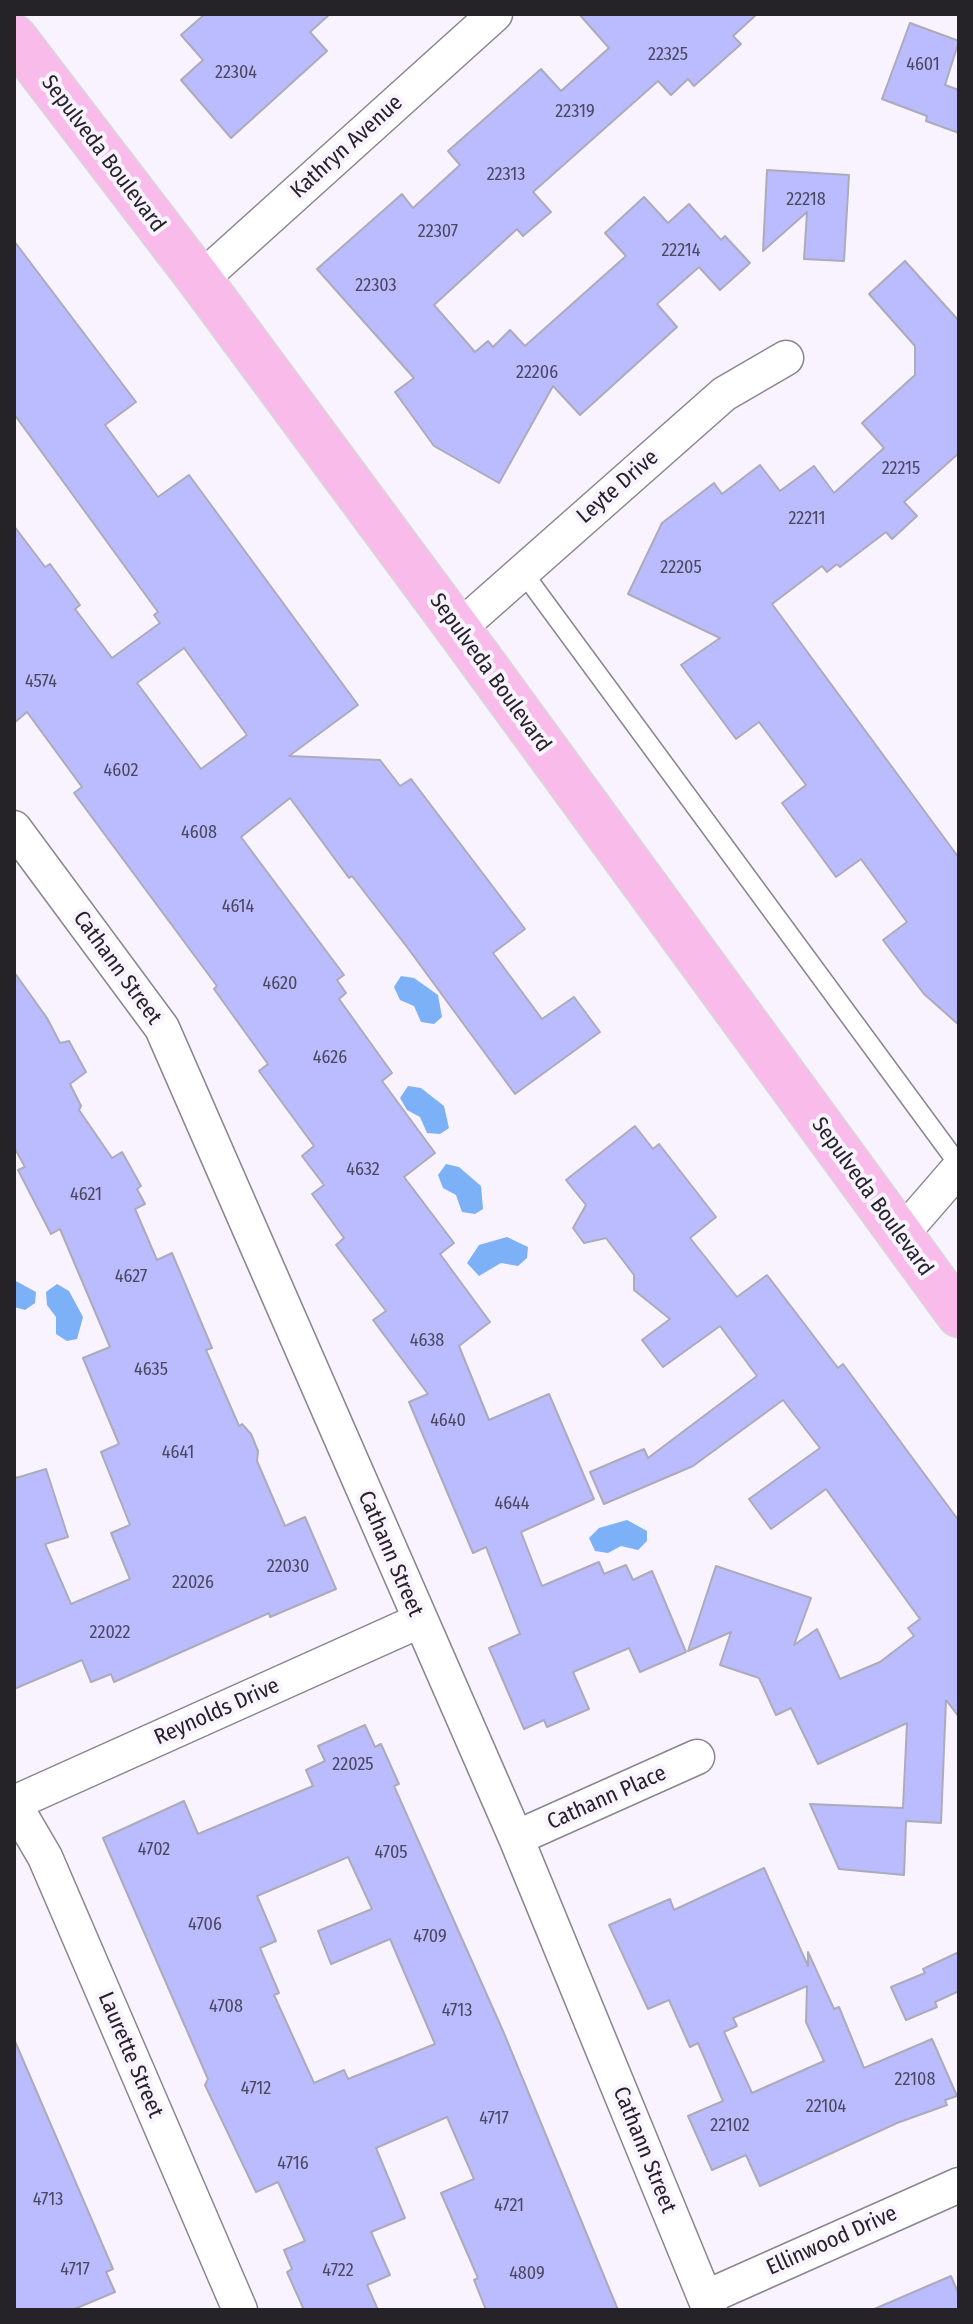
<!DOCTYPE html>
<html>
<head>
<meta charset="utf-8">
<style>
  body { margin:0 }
  #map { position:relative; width:973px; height:2324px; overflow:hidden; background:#f9f3ff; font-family:"Fira Sans Condensed",sans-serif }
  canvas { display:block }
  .frame { position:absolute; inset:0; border:16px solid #252228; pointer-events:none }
</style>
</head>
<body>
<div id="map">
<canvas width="973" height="2324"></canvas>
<div class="frame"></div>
</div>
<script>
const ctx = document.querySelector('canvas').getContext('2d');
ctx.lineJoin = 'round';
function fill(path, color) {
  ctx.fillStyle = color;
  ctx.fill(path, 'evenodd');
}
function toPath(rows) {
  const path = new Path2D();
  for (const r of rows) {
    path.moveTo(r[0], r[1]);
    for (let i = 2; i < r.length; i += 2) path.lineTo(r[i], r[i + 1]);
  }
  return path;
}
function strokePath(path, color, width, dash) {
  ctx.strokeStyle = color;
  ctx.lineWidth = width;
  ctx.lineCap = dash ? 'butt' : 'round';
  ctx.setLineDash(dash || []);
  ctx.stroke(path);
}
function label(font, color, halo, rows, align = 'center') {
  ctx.font = font + ' "Fira Sans Condensed",sans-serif';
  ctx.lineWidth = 8;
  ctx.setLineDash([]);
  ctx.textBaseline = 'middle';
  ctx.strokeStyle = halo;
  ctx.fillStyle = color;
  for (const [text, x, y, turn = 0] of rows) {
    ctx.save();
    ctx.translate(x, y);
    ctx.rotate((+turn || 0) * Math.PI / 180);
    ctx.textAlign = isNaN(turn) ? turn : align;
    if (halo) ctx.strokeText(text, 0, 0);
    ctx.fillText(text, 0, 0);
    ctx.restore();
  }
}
fill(toPath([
  [401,976,414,978,438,995,442,1017,434,1024,421,1022,414,1006,400,1000,394,987],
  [408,1086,421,1088,444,1106,449,1128,440,1134,427,1133,420,1117,407,1110,400,1098],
  [446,1164,459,1167,481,1186,483,1209,475,1214,462,1212,456,1195,443,1188,438,1175],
  [507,1237,528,1247,527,1258,518,1266,501,1263,479,1276,467,1263,479,1245],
  [14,1280,36,1292,35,1303,25,1310,14,1307],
  [57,1284,69,1291,83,1317,77,1339,67,1341,56,1334,56,1317,47,1305,46,1292],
  [627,1520,647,1531,647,1541,638,1550,621,1546,608,1553,595,1551,589,1538,599,1528]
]), '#7cb0f7');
const building = toPath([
  [205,14,330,14,310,32,327,51,231,138,181,80,203,60,181,35,205,14],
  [579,14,757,14,733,36,741,44,694,86,688,79,671,95,658,81,533,192,551,212,523,236,517,229,434,305,475,352,488,341,493,347,510,330,525,346,626,256,605,233,644,197,668,223,689,204,721,240,725,236,750,263,720,290,699,267,657,304,677,327,580,415,553,386,499,483,434,446,395,392,414,378,317,269,402,194,413,208,460,165,448,151,541,69,561,91,609,48,579,14],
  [910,23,959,41,945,85,959,90,959,133,926,121,927,116,882,99,910,23],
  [767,170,849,175,844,261,804,259,807,212,763,251,767,170],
  [14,241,136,402,105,425,158,497,189,475,358,705,289,756,380,760,400,786,411,779,525,929,493,953,542,1019,574,997,600,1032,515,1094,407,947,352,876,349,878,290,798,241,837,344,975,337,980,346,993,339,999,392,1073,382,1081,435,1153,404,1177,454,1243,440,1254,490,1322,459,1346,489,1420,549,1394,594,1499,521,1532,542,1586,599,1562,604,1574,626,1565,633,1580,652,1571,686,1652,640,1672,629,1648,573,1672,589,1709,547,1727,544,1720,524,1729,489,1648,520,1634,486,1547,473,1553,409,1402,428,1394,373,1320,386,1311,336,1245,344,1238,312,1194,324,1185,302,1156,314,1146,259,1071,268,1064,214,989,217,986,74,793,82,787,27,712,14,723,14,526,45,567,50,564,80,605,75,609,112,658,160,623,154,615,158,612,14,414,14,241],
  [184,648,247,735,201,769,137,683,184,648],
  [905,261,959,321,959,453,904,502,917,516,892,539,886,532,840,567,837,564,827,572,822,566,772,604,959,858,959,1025,924,994,883,940,907,922,861,859,836,877,782,803,806,785,759,722,736,739,681,665,720,638,628,594,662,523,714,483,722,494,760,465,780,491,814,466,834,493,884,448,862,423,915,375,915,346,869,294,905,261],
  [14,972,47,1018,60,1043,69,1041,86,1072,70,1084,81,1106,79,1110,112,1158,122,1152,141,1186,137,1189,145,1204,135,1209,157,1260,172,1253,212,1348,206,1350,239,1426,242,1424,251,1434,258,1451,257,1461,285,1526,305,1517,336,1589,270,1617,269,1613,114,1682,111,1674,91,1682,82,1660,14,1689,14,1473,16,1478,46,1469,68,1537,45,1544,71,1604,130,1579,111,1533,130,1525,101,1452,119,1444,83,1358,110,1347,60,1229,51,1234,18,1170,25,1167,14,1147,14,972],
  [635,1126,653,1149,659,1144,716,1217,690,1238,737,1297,767,1275,838,1368,843,1364,959,1521,959,1717,946,1700,941,1823,906,1821,904,1875,839,1869,810,1804,903,1808,907,1723,818,1764,791,1708,776,1715,759,1678,720,1665,731,1632,688,1651,716,1566,811,1598,794,1645,817,1629,840,1679,880,1662,914,1636,908,1628,920,1619,826,1489,771,1529,749,1499,820,1448,783,1400,693,1466,604,1504,590,1472,644,1449,648,1458,757,1376,720,1326,663,1367,642,1340,670,1319,634,1290,634,1275,606,1238,584,1243,573,1228,586,1205,566,1180,635,1126],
  [365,1725,375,1747,381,1744,399,1784,394,1786,503,2031,618,2310,486,2310,474,2280,478,2278,441,2193,474,2179,447,2117,376,2148,405,2218,371,2232,390,2275,367,2285,378,2310,304,2310,287,2272,292,2269,284,2250,305,2241,278,2182,256,2192,205,2085,208,2079,103,1838,184,1801,198,1834,313,1786,306,1770,325,1761,318,1746,365,1725],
  [348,1857,372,1909,318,1931,331,1964,390,1939,435,2044,348,2079,344,2070,314,2083,274,1995,279,1993,260,1948,276,1941,257,1896,348,1857],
  [764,1868,808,1966,808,1952,834,2009,839,2007,864,2068,932,2039,957,2096,945,2100,947,2105,897,2123,760,2186,746,2155,712,2170,688,2116,723,2101,698,2043,690,2047,669,2000,648,2009,609,1925,670,1899,674,1910,764,1868],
  [807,1986,806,2022,824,2061,752,2093,724,2032,737,2026,733,2018,807,1986],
  [959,1952,959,1991,935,2002,937,2007,906,2020,891,1987,925,1973,923,1969,959,1952],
  [14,2039,113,2269,106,2272,115,2292,72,2310,14,2310,14,2039],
  [951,2276,959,2295,959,2310,872,2310,951,2276]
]);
fill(building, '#bbbcff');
strokePath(building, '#ababba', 2);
const service = toPath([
  [522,571,959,1165]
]);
const minor = toPath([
  [200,280,495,14],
  [458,629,724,394,786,358],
  [14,828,162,1028,516,1838,710,2310],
  [900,1236,959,1168],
  [14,1803,419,1621],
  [14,1804,45,1857,240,2310],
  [516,1838,697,1757],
  [705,2298,959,2185]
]);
const primary = toPath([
  [14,37,200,280,458,629,959,1315]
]);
strokePath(service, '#8b8491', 21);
strokePath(minor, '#8b8491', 37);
strokePath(primary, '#d8d7d8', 47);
strokePath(service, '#fff', 18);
strokePath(minor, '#fff', 34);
strokePath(primary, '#f9bbe9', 44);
label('18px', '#4a485e', null, [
  ["22325",668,55],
  ["4601",923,65],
  ["22304",236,73],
  ["22319",575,112],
  ["22313",506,175],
  ["22218",806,200],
  ["22307",438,232],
  ["22214",681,251],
  ["22303",376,286],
  ["22206",537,373],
  ["22215",901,469],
  ["22211",807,519],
  ["22205",681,568],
  ["4574",41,682],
  ["4602",121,771],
  ["4608",199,833],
  ["4614",238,907],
  ["4620",280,984],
  ["4626",330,1058],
  ["4632",363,1170],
  ["4621",86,1195],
  ["4627",131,1277],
  ["4638",427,1341],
  ["4635",151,1370],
  ["4640",448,1421],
  ["4641",178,1453],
  ["4644",512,1504],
  ["22030",288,1567],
  ["22026",193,1583],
  ["22022",110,1633],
  ["22025",353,1765],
  ["4702",154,1850],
  ["4705",391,1853],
  ["4706",205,1925],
  ["4709",430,1937],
  ["4708",226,2007],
  ["4713",457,2011],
  ["22108",915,2080],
  ["4712",256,2089],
  ["22104",826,2107],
  ["4717",494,2119],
  ["22102",730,2126],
  ["4716",293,2164],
  ["4713",48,2200],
  ["4721",509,2206],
  ["4717",75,2270],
  ["4722",338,2271],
  ["4809",527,2274]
]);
label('22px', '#252228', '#f9f3ff', [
  ["Kathryn Avenue",347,147,-42],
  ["Sepulveda Boulevard",103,154,53],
  ["Leyte Drive",618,487,-41],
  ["Sepulveda Boulevard",490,673,54],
  ["Cathann Street",117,968,54],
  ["Sepulveda Boulevard",872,1197,54],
  ["Cathann Street",390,1554,67],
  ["Reynolds Drive",217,1712,-24],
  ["Cathann Place",607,1798,-24],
  ["Laurette Street",130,2055,67],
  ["Cathann Street",644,2150,68],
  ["Ellinwood Drive",832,2241,-24]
]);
</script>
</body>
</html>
